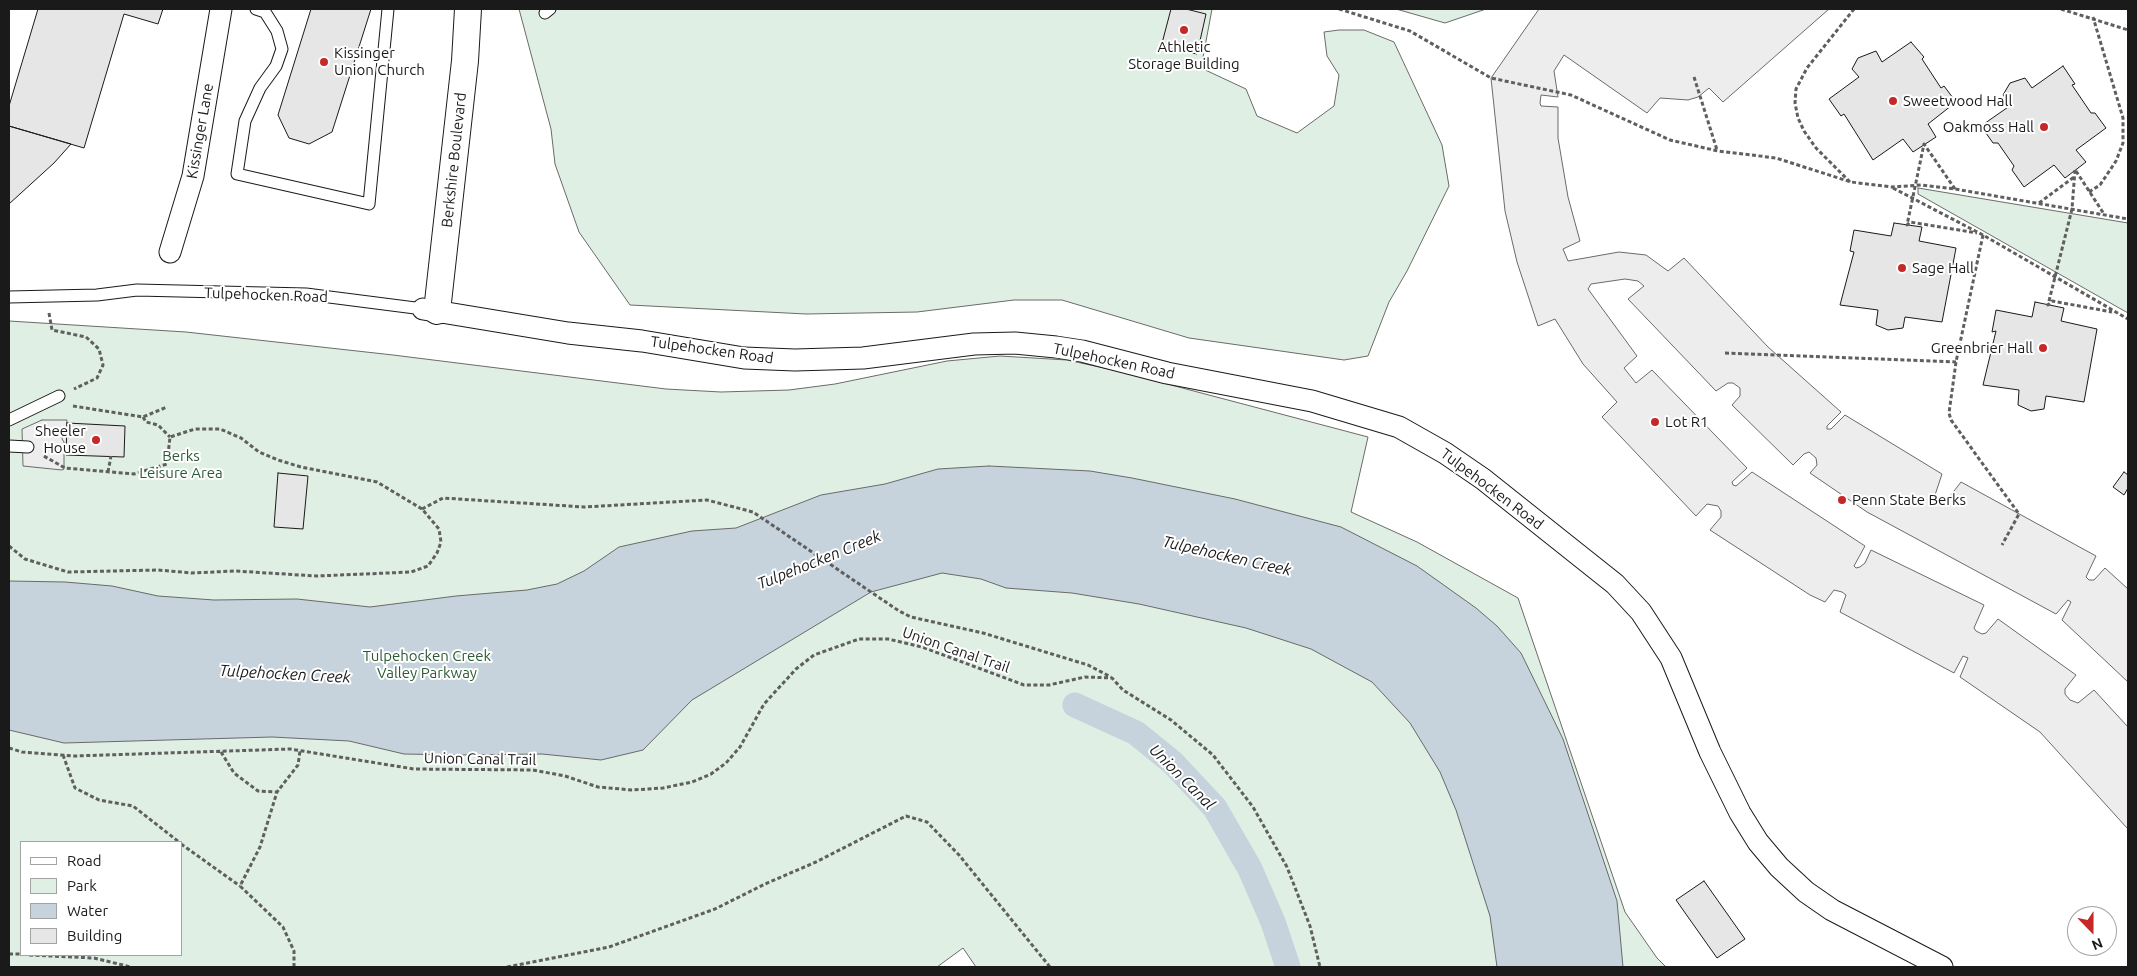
<!DOCTYPE html>
<html>
<head>
<meta charset="utf-8">
<style>
  body { margin:0 }
  #map { position:relative; width:2137px; height:976px; overflow:hidden; background:#fff; font-family:Ubuntu,sans-serif }
  canvas { display:block }
  .frame { position:absolute; inset:0; border:10px solid #1a1a1a; pointer-events:none }
  .legend { position:absolute; left:20px; top:841px; width:162px; height:115px; box-sizing:border-box; background:#fff; border:1px solid #a3a3a3; margin:0; padding:6px 9px; list-style:none; font-size:15px; color:#1a1a1a }
  .legend li { display:flex; align-items:center; gap:10px; height:25px }
  .legend b { width:25px; border:1px solid #a3a3a3 }
  .north { position:absolute; left:2067px; top:906px; width:50px; height:50px; box-sizing:border-box; background:#fff; border:1px solid #a3a3a3; border-radius:50%; rotate:158deg; font-size:14px; font-weight:700; line-height:20px; text-align:center; color:#1a1a1a }
  .north::after { content:''; display:block; margin:auto; width:18px; height:22px; background:#c62828; clip-path:polygon(50% 0,100% 100%,50% 72%,0 100%) }
</style>
</head>
<body>
<div id="map">
<canvas width="2137" height="976"></canvas>
<div class="frame"></div>
<ul class="legend">
<li><b style="height:6px;background:#fff"></b>Road</li>
<li><b style="height:14px;background:#e0efe3"></b>Park</li>
<li><b style="height:14px;background:#c6d2dc"></b>Water</li>
<li><b style="height:14px;background:#e6e6e6"></b>Building</li>
</ul>
<div class="north">N</div>
</div>
<script>
const ctx = document.querySelector('canvas').getContext('2d');
ctx.lineJoin = 'round';
function fill(path, color) {
  ctx.fillStyle = color;
  ctx.fill(path, 'evenodd');
}
function toPath(rows) {
  const path = new Path2D();
  for (const r of rows) {
    path.moveTo(r[0], r[1]);
    for (let i = 2; i < r.length; i += 2) path.lineTo(r[i], r[i + 1]);
  }
  return path;
}
function strokePath(path, color, width, dash) {
  ctx.strokeStyle = color;
  ctx.lineWidth = width;
  ctx.lineCap = dash ? 'butt' : 'round';
  ctx.setLineDash(dash || []);
  ctx.stroke(path);
}
function label(font, color, halo, rows, align = 'center') {
  ctx.font = font + ' Ubuntu,sans-serif';
  ctx.lineWidth = 4;
  ctx.setLineDash([]);
  ctx.textBaseline = 'middle';
  ctx.strokeStyle = halo;
  ctx.fillStyle = color;
  for (const [text, x, y, turn = 0] of rows) {
    ctx.save();
    ctx.translate(x, y);
    ctx.rotate((+turn || 0) * Math.PI / 180);
    ctx.textAlign = isNaN(turn) ? turn : align;
    if (halo) ctx.strokeText(text, 0, 0);
    ctx.fillText(text, 0, 0);
    ctx.restore();
  }
}
const green = toPath([
  [519,9,1212,9,1201,68,1246,89,1257,116,1297,133,1334,106,1339,75,1327,56,1324,32,1339,30,1364,30,1394,42,1442,145,1449,186,1407,271,1389,302,1368,356,1344,360,1189,338,1062,300,1014,300,917,312,806,314,630,305,579,232,555,164,551,129,519,9],
  [1396,9,1486,9,1445,23,1396,9],
  [1918,188,2128,223,2128,313,1918,194,1918,188],
  [9,321,186,332,393,355,666,389,721,392,789,390,835,384,947,361,1000,356,1067,360,1118,371,1368,437,1351,512,1417,542,1518,598,1625,912,1657,958,1666,967,976,967,963,948,937,967,9,967,9,321],
  [21,842,181,842,181,955,21,955,21,842]
]);
fill(green, '#e0efe3');
strokePath(green, '#6a6a6a', 1);
const parking = toPath([
  [1539,9,1829,9,1723,102,1709,88,1698,97,1688,100,1660,98,1647,113,1564,55,1554,71,1558,97,1541,95,1540,103,1541,106,1558,107,1558,138,1568,197,1580,241,1563,249,1568,261,1619,252,1646,255,1668,271,1684,258,1768,347,1841,412,1827,426,1827,429,1831,429,1845,415,1942,474,1935,495,1941,500,1947,500,1961,482,2096,556,2086,577,2089,580,2094,580,2105,568,2128,589,2128,682,2062,620,2071,602,2068,600,2056,614,1867,512,1810,473,1817,465,1816,458,1809,452,1804,454,1793,465,1732,405,1740,396,1740,388,1733,383,1728,383,1716,391,1628,299,1644,286,1638,281,1625,279,1591,284,1588,289,1637,356,1624,368,1636,383,1652,370,1747,468,1732,482,1733,485,1736,486,1752,472,1865,546,1854,566,1856,568,1860,567,1865,563,1871,550,1984,605,1974,628,1976,631,1982,634,1986,633,1998,619,2076,675,2065,689,2065,694,2070,700,2078,703,2094,690,2128,727,2128,827,2127,828,2040,732,1960,677,1968,658,1963,656,1954,673,1840,612,1846,595,1842,592,1834,590,1825,602,1810,595,1710,530,1721,517,1721,511,1718,506,1707,504,1696,516,1602,417,1617,402,1583,364,1555,319,1538,326,1517,262,1505,211,1491,78,1539,9],
  [42,420,67,420,66,432,63,433,62,439,64,442,64,469,62,470,23,466,22,429,42,420]
]);
fill(parking, '#ededed');
strokePath(parking, '#6a6a6a', 1);
const water = toPath([
  [989,466,1090,471,1132,478,1235,499,1341,527,1417,566,1476,608,1497,626,1521,653,1563,739,1617,901,1623,967,1497,967,1490,916,1456,810,1440,772,1410,723,1372,682,1311,649,1246,628,1139,604,1072,593,1006,588,981,579,942,573,871,592,692,700,643,750,601,760,542,754,458,755,404,754,349,741,272,737,64,743,9,730,9,581,65,582,112,586,158,596,214,600,297,599,370,607,456,596,527,590,557,584,584,571,619,547,692,531,736,528,821,495,885,484,938,469,989,466]
]);
fill(water, '#c6d2dc');
strokePath(water, '#6a6a6a', 1);
strokePath(toPath([
  [1075,705,1136,733,1173,763,1215,808,1250,869,1273,922,1288,967]
]), '#c6d2dc', 25);
const building = toPath([
  [38,9,163,9,158,24,124,14,84,148,9,126,9,106,38,9],
  [311,9,371,9,332,132,309,144,289,138,278,115,311,9],
  [1171,9,1186,9,1206,14,1197,54,1161,47,1171,9],
  [1911,42,1924,57,1922,59,1941,88,1944,86,1956,102,1928,124,1936,137,1913,152,1903,139,1873,160,1844,114,1841,116,1829,99,1859,77,1852,69,1858,58,1876,51,1882,62,1911,42],
  [2063,66,2075,84,2072,85,2091,113,2095,113,2106,128,2076,150,2086,162,2065,178,2054,165,2024,187,2012,170,2014,166,1998,143,1993,143,1981,126,2011,105,2003,95,2010,83,2025,78,2032,88,2063,66],
  [9,126,71,144,54,163,9,204,9,126],
  [1894,223,1922,227,1919,241,1956,248,1942,322,1905,317,1903,328,1888,330,1876,325,1878,310,1840,305,1854,252,1850,251,1854,230,1891,236,1894,223],
  [2035,302,2064,308,2061,321,2097,329,2084,402,2046,396,2044,409,2031,411,2018,405,2019,390,1983,385,1996,331,1992,332,1996,310,2032,317,2035,302],
  [67,423,125,426,124,457,66,455,67,423],
  [2124,472,2128,475,2128,488,2124,495,2113,487,2124,472],
  [278,473,308,476,303,529,274,527,278,473],
  [1704,881,1745,939,1717,958,1676,900,1704,881]
]);
fill(building, '#e6e6e6');
strokePath(building, '#1a1a1a', 1);
const service = toPath([
  [256,9,265,12,277,31,282,49,276,66,260,88,245,121,237,174,369,204,388,9],
  [545,13,550,9],
  [9,297,97,295,137,290,306,294,423,309],
  [9,420,59,396],
  [9,446,28,447]
]);
const minor = toPath([
  [170,252,193,176,221,9],
  [423,309,568,333,642,341,744,358,795,360,863,358,974,344,1015,343,1056,347,1082,351,1167,373,1312,401,1399,427,1445,453,1483,479,1615,584,1641,612,1671,658,1710,752,1740,813,1758,842,1779,867,1806,892,1832,910,1942,967]
]);
const tertiary = toPath([
  [437,311,465,61,468,9]
]);
strokePath(service, '#1a1a1a', 13);
strokePath(minor, '#1a1a1a', 23);
strokePath(tertiary, '#1a1a1a', 28);
strokePath(toPath([
  [1339,9,1410,31,1491,78,1571,95,1670,140,1718,151,1776,158,1851,182,1892,187,1921,185,1955,189,2128,219],
  [2061,9,2128,30],
  [1694,77,1717,150],
  [2075,170,2072,209,2048,305,2052,301,2112,312],
  [2076,171,2104,214],
  [1850,182,1816,148,1804,131,1798,118,1795,103,1796,89,1807,68,1854,9],
  [1893,188,1983,235,2128,319],
  [1955,189,1924,144,1907,225,1910,222,1977,233],
  [2089,192,2100,185,2116,161,2123,143,2123,118,2093,17],
  [2039,203,2074,177],
  [1983,235,1956,362,1949,413,1951,420,2019,514,2002,545],
  [49,313,52,330,86,337,99,349,103,365,97,378,74,389],
  [1725,353,1956,362],
  [73,406,143,417,167,407],
  [143,417,146,422,158,425,170,437],
  [108,472,111,456],
  [422,509,443,498,584,507,707,500,753,512,899,611,911,617,983,633,1088,665,1111,677],
  [9,546,25,559,68,572,158,570,192,573,235,571,317,576,411,572,428,566,437,553,441,542,439,529,422,509,377,482,301,467,278,460,259,452,241,438,220,429,195,429,170,437,167,464,134,474,65,468,42,455],
  [9,748,22,752,74,756,290,749,414,769,533,770,565,776,598,787,632,790,663,788,692,782,711,774,726,763,740,747,764,704,796,669,814,655,859,639,888,639,922,647,1024,685,1049,685,1085,677,1112,678,1123,690,1171,720,1213,755,1253,807,1287,867,1310,926,1320,967],
  [221,752,234,773,258,791,277,792],
  [63,755,75,788,99,800,133,806,179,842],
  [181,844,240,886],
  [9,954,21,954],
  [29,955,94,958,131,967],
  [294,967,294,951,283,927,240,886,260,847,277,792,298,765,300,751],
  [507,967,609,947,715,909,765,884,816,862,906,816,927,822,959,855,1050,967]
]), '#5f5f5f', 3, [4, 2.5]);
strokePath(service, '#fff', 11);
strokePath(minor, '#fff', 21);
strokePath(tertiary, '#fff', 26);
for (const [x, y, r, color] of [
  [1184,30,5,"#c62828"],
  [324,62,5,"#c62828"],
  [1893,101,5,"#c62828"],
  [2044,127,5,"#c62828"],
  [1902,268,5,"#c62828"],
  [2043,348,5,"#c62828"],
  [1655,422,5,"#c62828"],
  [96,440,5,"#c62828"],
  [1842,500,5,"#c62828"]
]) {
  const dot = new Path2D();
  dot.arc(x, y, r, 0, 2 * Math.PI);
  ctx.fillStyle = color;
  ctx.fill(dot);
  strokePath(dot, '#fff', 2);
}
label('15px', '#1a1a1a', '#fff', [
  ["Athletic",1184,47,"center"],
  ["Storage Building",1184,64,"center"],
  ["Kissinger",334,53],
  ["Union Church",334,70],
  ["Sweetwood Hall",1903,101],
  ["Oakmoss Hall",2034,127,"right"],
  ["Sage Hall",1912,268],
  ["Greenbrier Hall",2033,348,"right"],
  ["Lot R1",1665,422],
  ["Sheeler",86,431,"right"],
  ["House",86,448,"right"],
  ["Penn State Berks",1852,500]
], 'left');
label('15px', '#1a1a1a', '#fff', [
  ["Kissinger Lane",200,131,-80],
  ["Berkshire Boulevard",454,160,-84],
  ["Tulpehocken Road",266,295,2],
  ["Tulpehocken Road",712,350,8],
  ["Tulpehocken Road",1114,361,12],
  ["Tulpehocken Road",1492,489,37],
  ["Union Canal Trail",956,650,19],
  ["Union Canal Trail",480,759,1]
]);
label('15px', '#2b5a34', '#fff', [
  ["Berks",181,456],
  ["Leisure Area",181,473],
  ["Tulpehocken Creek",427,656],
  ["Valley Parkway",427,673]
]);
label('italic 16px', '#1a1a1a', '#fff', [
  ["Tulpehocken Creek",1227,556,13],
  ["Tulpehocken Creek",819,560,-22],
  ["Tulpehocken Creek",285,674,3],
  ["Union Canal",1182,777,45]
]);
</script>
</body>
</html>
